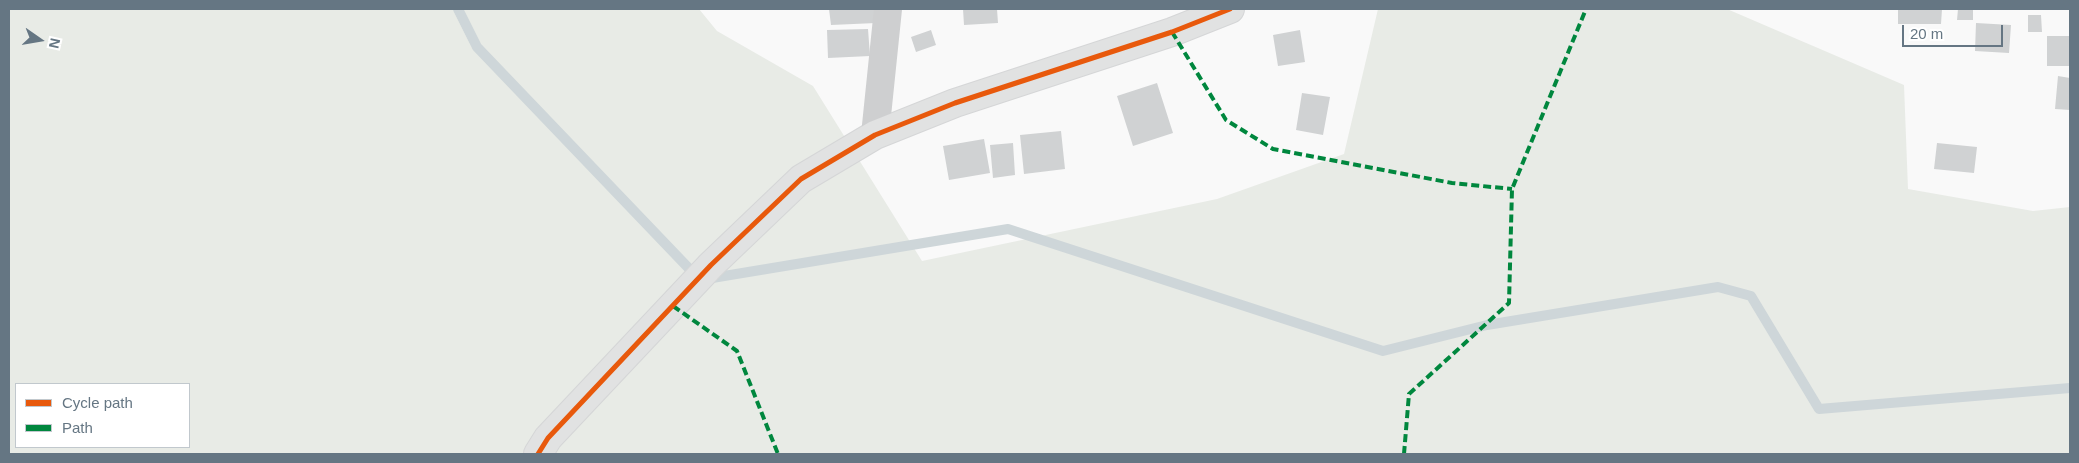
<!DOCTYPE html>
<html>
<head>
<meta charset="utf-8">
<style>
  body { margin:0 }
  #map { position:relative; width:2079px; height:463px; overflow:hidden; background:#f9f9f9; font-family:Helvetica,sans-serif }
  canvas { display:block }
  .frame { position:absolute; inset:0; border:10px solid #657683; pointer-events:none }
  .legend { position:absolute; left:15px; top:383px; width:175px; height:65px; box-sizing:border-box; background:#fff; border:1px solid #c1c8cd; margin:0; padding:6px 9px; list-style:none; font-size:15px; color:#657683 }
  .legend li { display:flex; align-items:center; gap:10px; height:25px }
  .legend b { width:25px; border:1px solid #c1c8cd }
  .north { position:absolute; left:15px; top:15px; width:50px; height:50px; -webkit-text-stroke:4px #fff; paint-order:stroke; rotate:103deg; font-size:14px; font-weight:700; line-height:20px; text-align:center; color:#657683 }
  .north::after { content:''; display:block; margin:auto; width:18px; height:22px; background:#657683; clip-path:polygon(50% 0,100% 100%,50% 72%,0 100%) }
  .scale { position:absolute; left:1902px; top:25px; width:101px; height:22px; box-sizing:border-box; border:2px solid #657683; border-top:0; padding-left:6px; font-size:15px; line-height:18px; white-space:nowrap; color:#657683; -webkit-text-stroke:4px #fff; paint-order:stroke }
</style>
</head>
<body>
<div id="map">
<canvas width="2079" height="463"></canvas>
<div class="frame"></div>
<ul class="legend">
<li><b style="height:6px;background:#e8590c"></b>Cycle path</li>
<li><b style="height:6px;background:#00873e"></b>Path</li>
</ul>
<div class="north">N</div>
<div class="scale">20 m</div>
</div>
<script>
const ctx = document.querySelector('canvas').getContext('2d');
ctx.lineJoin = 'round';
function fill(path, color) {
  ctx.fillStyle = color;
  ctx.fill(path, 'evenodd');
}
function toPath(rows) {
  const path = new Path2D();
  for (const r of rows) {
    path.moveTo(r[0], r[1]);
    for (let i = 2; i < r.length; i += 2) path.lineTo(r[i], r[i + 1]);
  }
  return path;
}
function strokePath(path, color, width, dash) {
  ctx.strokeStyle = color;
  ctx.lineWidth = width;
  ctx.lineCap = dash ? 'butt' : 'round';
  ctx.setLineDash(dash || []);
  ctx.stroke(path);
}
fill(toPath([
  [9,9,699,9,717,31,813,86,922,261,1217,199,1344,154,1378,9,1727,9,1904,85,1908,189,2033,211,2070,207,2070,454,9,454],
  [16,384,189,384,189,447,16,447]
]), '#e8ebe6');
strokePath(toPath([
  [458,9,477,47,700,280,1008,229,1383,351,1487,325,1718,287,1751,296,1819,409,2070,388]
]), '#ced6d9', 10);
fill(toPath([
  [829,9,875,9,876,23,831,25],
  [963,9,997,9,998,23,964,25],
  [1898,9,1942,9,1941,24,1898,24],
  [1958,9,1973,9,1973,20,1957,20],
  [2028,15,2041,15,2042,32,2028,32],
  [1976,23,2011,25,2009,53,1975,51],
  [868,29,870,56,828,58,827,30],
  [931,30,936,45,916,52,911,37],
  [1300,30,1305,62,1278,66,1273,35],
  [2047,36,2070,36,2070,66,2047,66],
  [2058,76,2070,78,2070,110,2055,109],
  [1157,83,1173,133,1133,146,1117,96],
  [1302,93,1330,97,1323,135,1296,130],
  [1061,131,1065,169,1024,174,1020,135],
  [984,139,990,173,949,180,943,146],
  [1013,143,1015,175,993,178,990,145],
  [1937,143,1977,147,1974,173,1934,169]
]), '#d0d2d3');
const secondary = toPath([
  [538,454,548,438,711,265,801,179,875,135,955,103,1172,32,1230,9]
]);
strokePath(secondary, '#d5d6d7', 30);
strokePath(toPath([
  [875,135,888,9]
]), '#cecfd0', 28);
strokePath(secondary, '#e1e2e2', 28);
strokePath(toPath([
  [1172,32,1226,120,1273,149,1452,183,1512,189],
  [673,306,737,351,778,454],
  [1404,454,1409,394,1509,303,1512,189,1586,9]
]), '#00873e', 4, [8, 4]);
strokePath(toPath([
  [538,454,548,438,711,265,801,179,875,135,955,103,1172,32,1230,9]
]), '#e8590c', 5);
</script>
</body>
</html>
